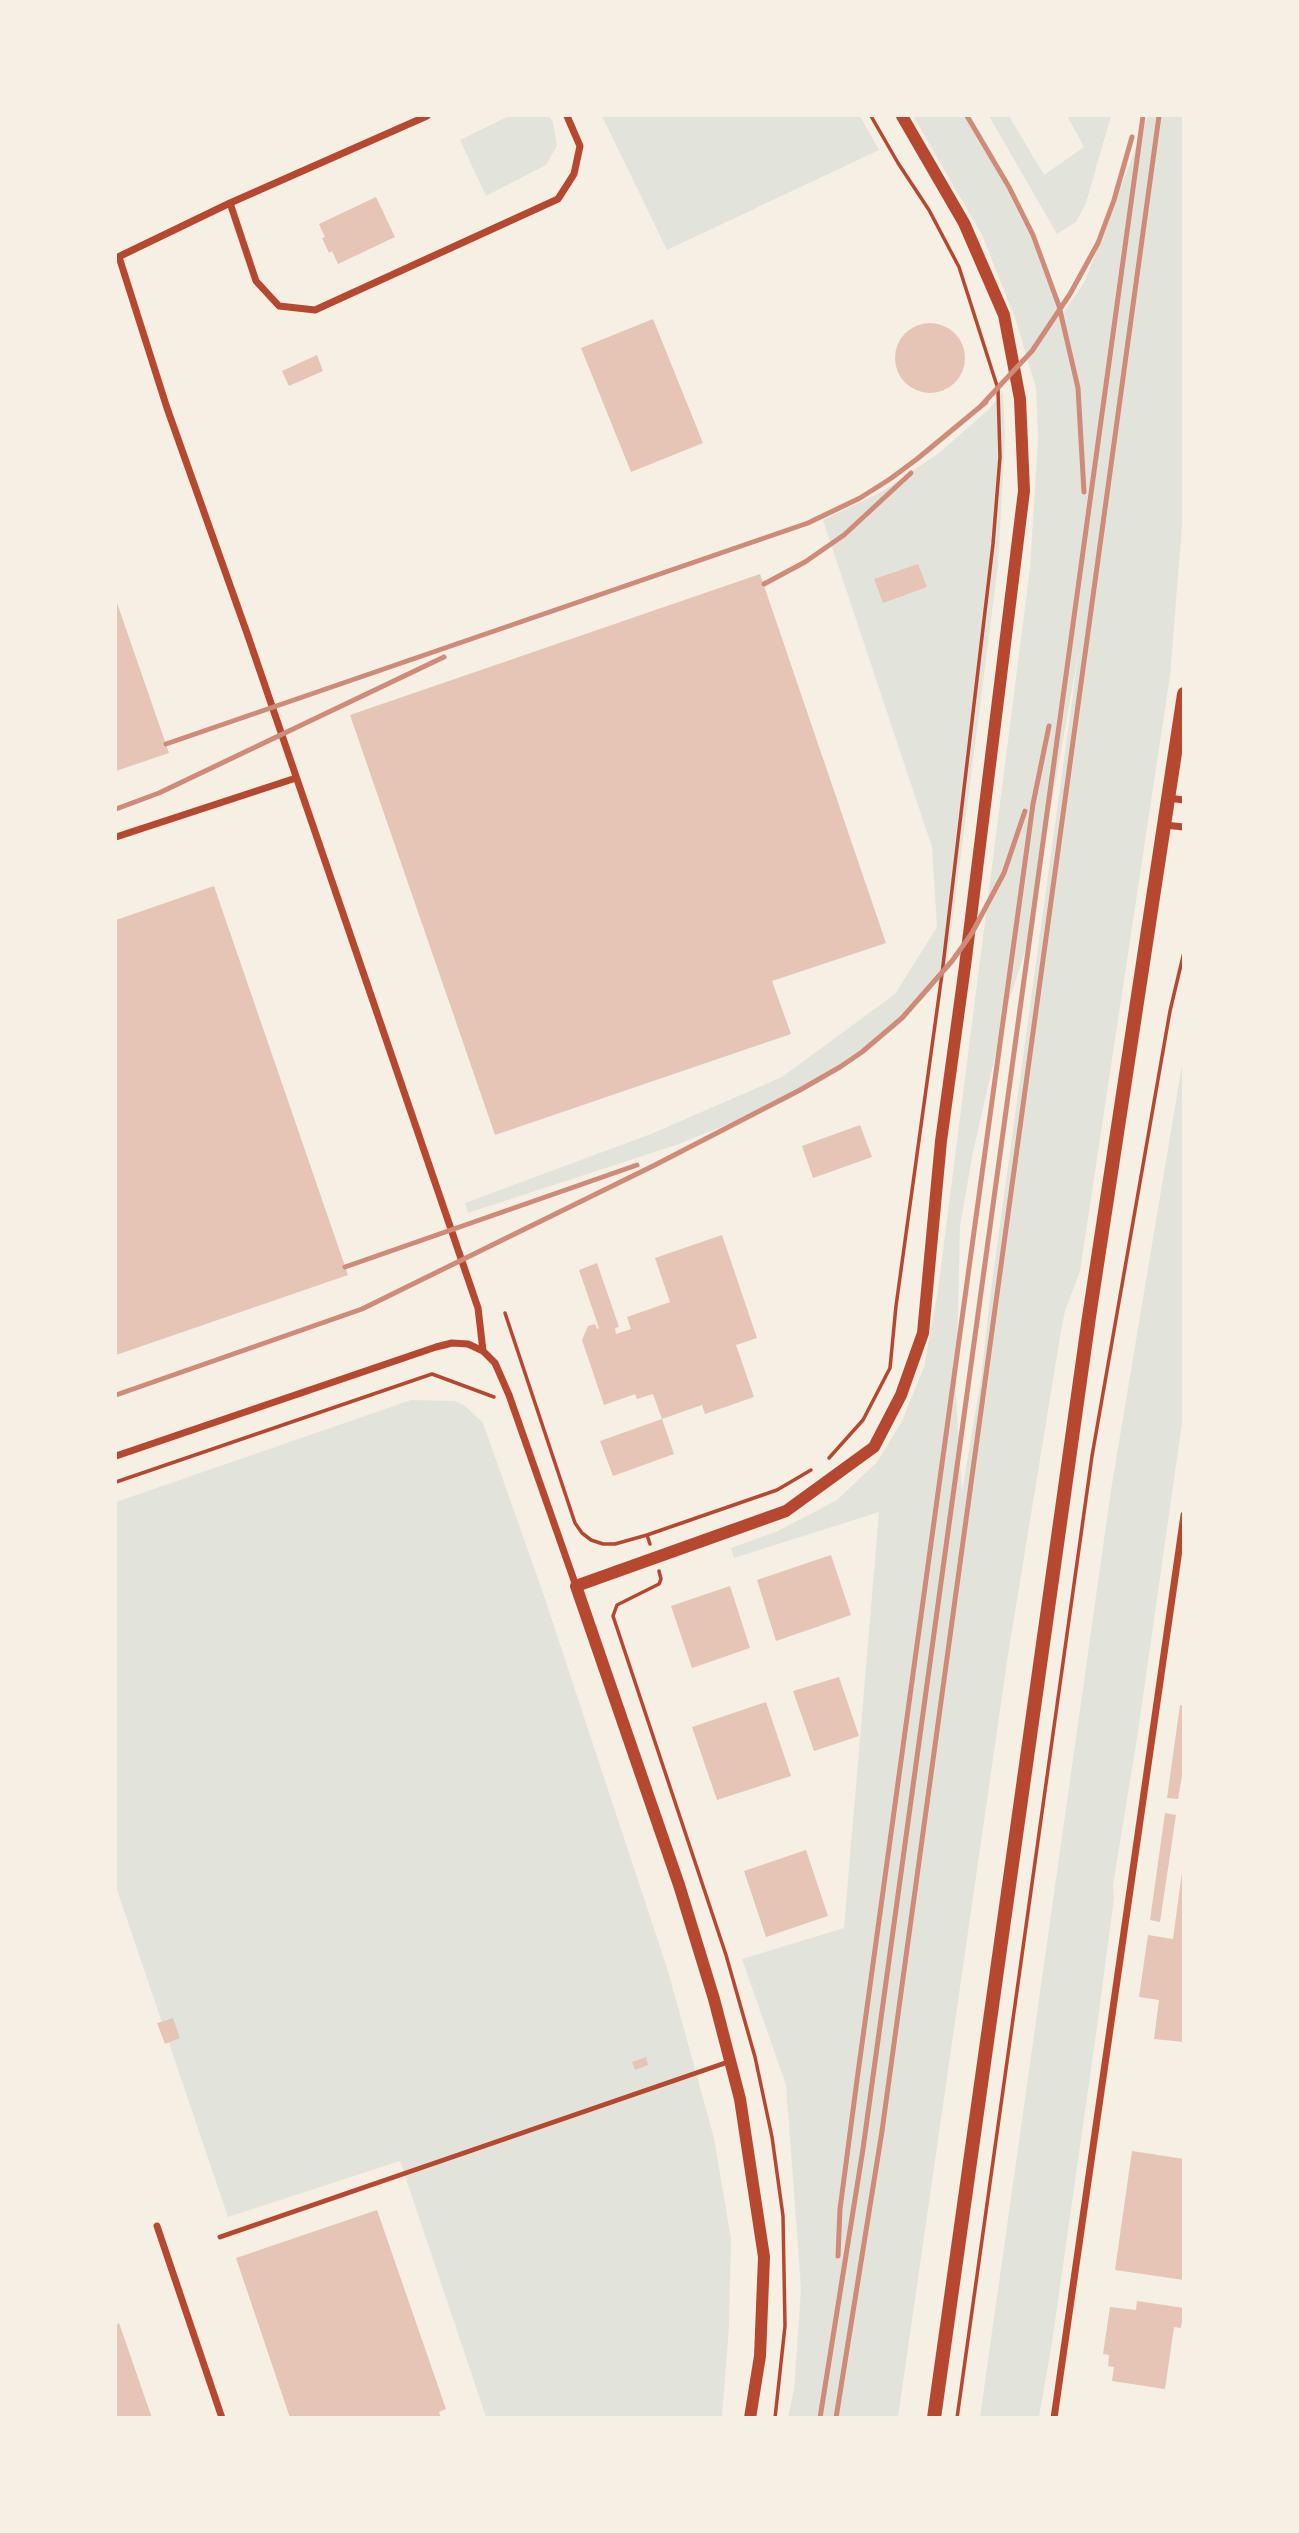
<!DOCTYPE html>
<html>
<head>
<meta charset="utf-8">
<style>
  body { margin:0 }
  #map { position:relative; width:1299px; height:2533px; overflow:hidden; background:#f6efe4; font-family:Quicksand,sans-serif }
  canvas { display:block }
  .frame { position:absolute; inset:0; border:117px solid #f6efe4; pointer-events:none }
</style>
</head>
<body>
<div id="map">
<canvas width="1299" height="2533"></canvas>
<div class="frame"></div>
</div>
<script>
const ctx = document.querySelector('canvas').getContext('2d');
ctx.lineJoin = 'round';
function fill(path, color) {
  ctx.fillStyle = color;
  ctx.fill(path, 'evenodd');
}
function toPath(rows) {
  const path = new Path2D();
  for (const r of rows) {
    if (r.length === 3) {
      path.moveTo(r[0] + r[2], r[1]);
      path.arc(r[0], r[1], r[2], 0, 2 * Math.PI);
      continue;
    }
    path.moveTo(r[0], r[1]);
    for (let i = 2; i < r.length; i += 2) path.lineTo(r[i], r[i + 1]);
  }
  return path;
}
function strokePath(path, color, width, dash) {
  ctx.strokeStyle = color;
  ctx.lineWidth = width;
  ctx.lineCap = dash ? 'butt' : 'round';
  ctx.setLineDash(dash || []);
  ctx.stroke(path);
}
fill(toPath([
  [509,116,549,116,553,122,557,146,546,165,486,196,460,140],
  [602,116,860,116,879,150,667,250],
  [913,116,968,116,1034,235,1051,276,1061,316,1085,281,1148,116,1183,116,1183,514,1170,676,1080,1271,1065,1311,1061,1331,1008,1655,898,2417,788,2417,794,2390,801,2288,786,2085,742,1959,844,1928,879,1512,734,1558,731,1548,778,1531,837,1500,877,1462,902,1421,924,1367,938,1290,1030,568,1038,438,1036,388,1016,321,982,235],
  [1079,650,991,1290,981,1380,962,1491,956,1395,960,1226,973,1152,1005,1013,1026,948],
  [989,116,1009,116,1044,175,1084,147,1067,116,1111,116,1086,203,1076,222,1057,234],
  [1003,392,1005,437,998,565,946,971,922,1000,860,1054,788,1100,676,1145,468,1213,465,1203,651,1134,782,1077,895,994,937,927,932,847,823,520,883,491,939,453,989,409],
  [1183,1059,1183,1416,1138,1732,1113,1885,1114,1898,1097,2027,1052,2343,1039,2417,980,2417,1111,1490],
  [411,1400,455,1401,464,1405,483,1423,543,1593,668,1971,714,2138,731,2239,729,2326,722,2417,486,2417,400,2161,228,2217,116,1887,116,1502]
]), '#e2e4dc');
fill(toPath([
  [376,197,395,237,338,264,332,251,329,253,322,238,325,237,319,224],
  [653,319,703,443,631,472,581,348],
  [930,358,35],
  [317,355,323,371,289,386,282,371],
  [918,564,927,587,883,603,874,579],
  [760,574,886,943,772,981,791,1034,495,1135,350,715],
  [116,600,169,753,116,771],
  [214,886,348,1275,116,1355,116,920],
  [860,1125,872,1157,813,1178,802,1146],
  [722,1235,757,1338,736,1345,754,1397,705,1414,702,1405,662,1419,653,1394,637,1399,635,1394,604,1405,582,1340,588,1326,595,1324,597,1329,599,1328,579,1270,597,1263,619,1327,615,1328,616,1334,631,1329,627,1317,670,1302,655,1258],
  [662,1419,674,1454,613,1476,600,1441],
  [831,1555,851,1615,776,1641,757,1580],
  [730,1586,750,1648,692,1668,671,1606],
  [839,1677,859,1736,814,1751,793,1691],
  [766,1702,791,1776,717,1800,692,1727],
  [1180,1705,1184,1706,1184,1764,1178,1799,1167,1798],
  [1165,1813,1176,1815,1160,1922,1150,1920],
  [806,1850,828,1916,766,1937,744,1871],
  [1182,1872,1184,1872,1184,2042,1154,2039,1159,2000,1139,1997,1148,1935,1173,1939],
  [173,2018,180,2038,165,2044,157,2023],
  [646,2057,648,2065,635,2070,632,2062],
  [1132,2151,1184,2159,1184,2280,1115,2270],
  [377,2210,446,2409,439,2412,441,2418,290,2418,236,2258],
  [1137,2301,1184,2308,1181,2328,1174,2327,1165,2389,1112,2381,1114,2367,1108,2366,1109,2355,1103,2354,1110,2307,1136,2310],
  [119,2323,152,2418,116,2418,116,2325]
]), '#e6c5b7');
strokePath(toPath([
  [505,1313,575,1523,582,1533,591,1540,603,1544,615,1544,647,1535,650,1544],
  [829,1458,863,1420,890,1368,896,1306,942,974,993,544,1000,457,998,389,959,267,929,210,898,163,871,116],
  [116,1482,432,1374,494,1397],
  [647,1535,777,1490,811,1470],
  [659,1571,661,1579,659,1584,617,1605,613,1616,726,1955,755,2057,772,2137,783,2216,785,2326,775,2418],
  [957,2418,1092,1456,1170,1011,1184,952]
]), '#b5482f', 3.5);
strokePath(toPath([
  [220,2237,728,2062]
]), '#b5482f', 5);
strokePath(toPath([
  [230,203,256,281,279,306,315,310,558,199,574,174,580,146,567,116],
  [119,257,167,408,248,636,478,1308,483,1351],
  [116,258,230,203,427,116],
  [1168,798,1184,800],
  [1164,825,1184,827],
  [116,837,296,778],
  [116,1456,436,1347,452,1343,468,1344,483,1351,495,1363,509,1395,576,1586],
  [157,2226,222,2418],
  [1054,2418,1184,1515]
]), '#b5482f', 7);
strokePath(toPath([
  [750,2418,760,2356,764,2257,740,2099,714,1999,679,1885,576,1586,786,1511,874,1447,901,1395,923,1333,941,1141,965,966,1024,491,1020,399,1004,315,964,223,902,116]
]), '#b5482f', 12);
strokePath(toPath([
  [934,2418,1089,1317,1184,694]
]), '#b5482f', 14);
strokePath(toPath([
  [967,116,1009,187,1033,235,1059,306,1078,388,1084,492],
  [979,408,1032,351,1070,294,1098,243,1114,200,1132,137],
  [764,584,805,562,844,535,911,473],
  [166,744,808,523,860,498,890,479,917,459,986,402],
  [116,809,159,793,444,657],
  [345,1267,637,1165],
  [116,1395,362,1309,655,1165,800,1090,840,1067,862,1052,902,1018,952,961,972,933,1004,873,1025,811],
  [838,2256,840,2209,857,2080,1033,804,1049,726],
  [820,2418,863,2149,1143,116],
  [836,2418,882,2131,1159,116]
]), '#cf8b77', 5);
</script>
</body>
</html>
